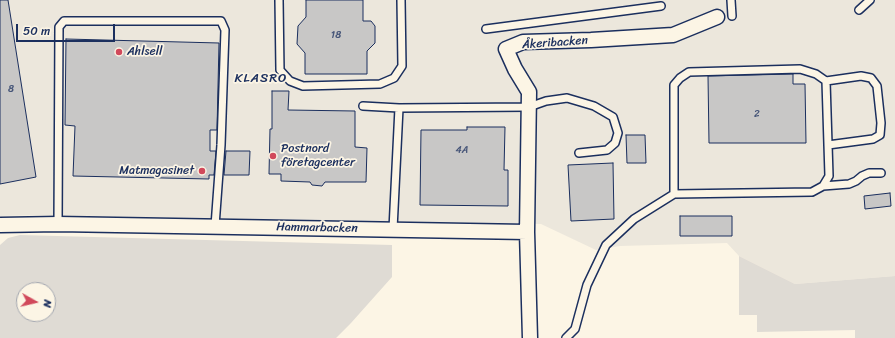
<!DOCTYPE html>
<html>
<head>
<meta charset="utf-8">
<style>
  body { margin:0 }
  #map { position:relative; width:895px; height:338px; overflow:hidden; background:#fcf5e5; font-family:Sriracha,sans-serif }
  canvas { display:block }
  .north { position:absolute; left:16px; top:282px; width:40px; height:40px; box-sizing:border-box; background:#fcf5e5; border:1px solid #a2a6af; border-radius:50%; rotate:98deg; font-size:11px; font-weight:700; line-height:16px; text-align:center; color:#1b2f5e }
  .north::after { content:''; display:block; margin:auto; width:14px; height:18px; background:#d1495b; clip-path:polygon(50% 0,100% 100%,50% 72%,0 100%) }
  .scale { position:absolute; left:16px; top:24px; width:99px; height:18px; box-sizing:border-box; border:2px solid #1b2f5e; border-top:0; padding-left:5px; font-size:12px; line-height:14px; white-space:nowrap; color:#1b2f5e; -webkit-text-stroke:3px #fcf5e5; paint-order:stroke }
</style>
</head>
<body>
<div id="map">
<canvas width="895" height="338"></canvas>
<div class="north">N</div>
<div class="scale">50 m</div>
</div>
<script>
const ctx = document.querySelector('canvas').getContext('2d');
ctx.lineJoin = 'round';
function fill(path, color) {
  ctx.fillStyle = color;
  ctx.fill(path, 'evenodd');
}
function toPath(rows) {
  const path = new Path2D();
  for (const r of rows) {
    path.moveTo(r[0], r[1]);
    for (let i = 2; i < r.length; i += 2) path.lineTo(r[i], r[i + 1]);
  }
  return path;
}
function strokePath(path, color, width, dash) {
  ctx.strokeStyle = color;
  ctx.lineWidth = width;
  ctx.lineCap = dash ? 'butt' : 'round';
  ctx.setLineDash(dash || []);
  ctx.stroke(path);
}
function label(font, color, halo, rows, align = 'center') {
  ctx.font = font + ' Sriracha,sans-serif';
  ctx.lineWidth = 3.5;
  ctx.setLineDash([]);
  ctx.textBaseline = 'middle';
  ctx.strokeStyle = halo;
  ctx.fillStyle = color;
  for (const [text, x, y, turn = 0] of rows) {
    ctx.save();
    ctx.translate(x, y);
    ctx.rotate((+turn || 0) * Math.PI / 180);
    ctx.textAlign = isNaN(turn) ? turn : align;
    if (halo) ctx.strokeText(text, 0, 0);
    ctx.fillText(text, 0, 0);
    ctx.restore();
  }
}
fill(toPath([
  [0,0,895,0,895,276,795,284,739,256,727,243,620,246,596,250,541,224,153,217,44,215,0,216]
]), '#ece7dc');
fill(toPath([
  [20,235,392,245,392,277,351,323,336,338,0,338,0,245,8,238],
  [24,290,48,290,48,314,24,314],
  [739,256,795,284,895,276,895,338,855,338,855,330,757,332,757,315,739,315]
]), '#dfdbd4');
const building = toPath([
  [0,0,8,0,36,177,0,184,0,0],
  [306,0,363,0,363,21,371,21,375,26,375,43,367,51,367,74,305,74,305,53,297,44,298,26,306,17,306,0],
  [66,39,219,43,217,130,210,130,210,151,216,151,214,175,209,175,209,179,73,176,75,126,65,125,66,39],
  [793,74,793,84,805,84,806,143,709,143,708,76,793,74],
  [272,91,289,91,288,110,355,111,355,147,367,148,366,182,325,182,322,186,312,185,310,182,281,181,281,174,269,174,270,129,272,129,272,91],
  [467,127,505,127,504,170,508,170,508,206,420,205,421,130,467,130,467,127],
  [626,135,645,135,646,163,627,163,626,135],
  [226,151,250,151,249,175,224,175,226,151],
  [613,163,614,219,571,221,568,165,613,163],
  [890,193,891,206,865,209,864,196,890,193],
  [680,216,732,216,732,236,680,236,680,216]
]);
fill(building, '#c8c7c6');
strokePath(building, '#1b2f5e', 1);
const lane = toPath([
  [279,0,280,70,290,81,303,86,380,84,394,78,402,66,401,0],
  [731,0,732,16],
  [859,10,870,0],
  [486,29,661,6],
  [826,81,861,76,871,78,877,86,881,123,880,135,873,139,828,145],
  [363,106,399,108,529,107,546,101,567,98,594,106,613,117,618,133,615,143,607,150,579,153],
  [823,186,849,184,856,181,862,176,869,173,881,173],
  [58,224,59,27,64,21,221,21,225,30,221,145,215,226],
  [393,229,399,108],
  [566,338,575,329,587,285,606,245,634,219,674,194,812,192,823,186,829,176,826,81,816,74,800,69,689,72,680,78,674,85,674,194]
]);
const street = toPath([
  [0,225,58,224,527,232,530,338],
  [527,232,529,92,515,69,506,49,523,42,591,40,673,35,717,17]
]);
strokePath(lane, '#1b2f5e', 10);
strokePath(street, '#1b2f5e', 17);
strokePath(lane, '#fcf5e5', 7);
strokePath(street, '#fcf5e5', 14);
for (const [x, y, r, color] of [
  [119,52,4,"#d1495b"],
  [273,156,4,"#d1495b"],
  [202,171,4,"#d1495b"]
]) {
  const dot = new Path2D();
  dot.arc(x, y, r, 0, 2 * Math.PI);
  ctx.fillStyle = color;
  ctx.fill(dot);
  strokePath(dot, '#fcf5e5', 1.5);
}
label('10px', '#465578', null, [
  ["18",336,35],
  ["8",11,89],
  ["2",757,114],
  ["4A",462,150]
]);
label('12px', '#1b2f5e', '#fcf5e5', [
  ["Åkeribacken",555,43,-4],
  ["Hammarbacken",317,228,1]
]);
label('12px', '#1b2f5e', '#fcf5e5', [
  ["Ahlsell",127,52],
  ["Postnord",281,149],
  ["företagcenter",281,163],
  ["Matmagasinet",194,171,"right"]
], 'left');
ctx.letterSpacing = '1px';
label('13px', '#1b2f5e', '#fcf5e5', [
  ["KLASRO",261,79]
]);
ctx.letterSpacing = '0px';
</script>
</body>
</html>
